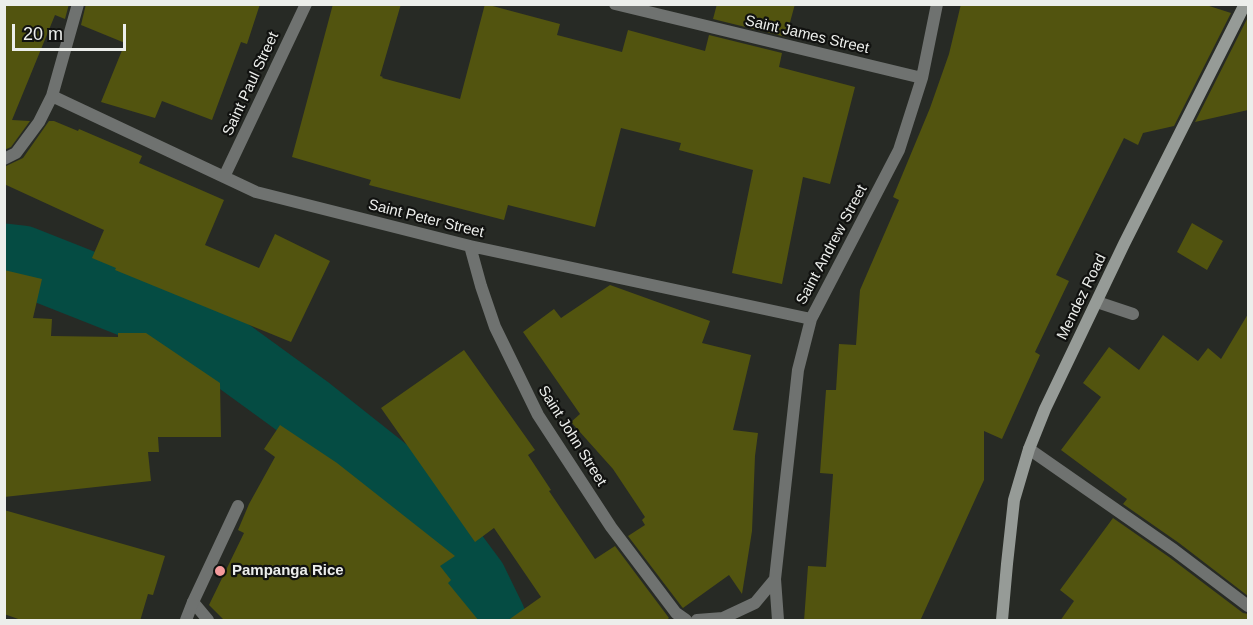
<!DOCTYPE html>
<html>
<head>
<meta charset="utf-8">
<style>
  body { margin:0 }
  #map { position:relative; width:1253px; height:625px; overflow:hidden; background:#272a25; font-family:Arial,sans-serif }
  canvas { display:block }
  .frame { position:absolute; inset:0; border:6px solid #eceeeb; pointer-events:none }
  .scale { position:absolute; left:12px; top:24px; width:114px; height:27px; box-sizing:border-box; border:3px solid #eceeeb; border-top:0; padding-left:8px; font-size:18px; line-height:21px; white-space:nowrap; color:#eceeeb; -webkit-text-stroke:4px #111210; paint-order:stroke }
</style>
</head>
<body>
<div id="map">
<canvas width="1253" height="625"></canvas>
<div class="frame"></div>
<div class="scale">20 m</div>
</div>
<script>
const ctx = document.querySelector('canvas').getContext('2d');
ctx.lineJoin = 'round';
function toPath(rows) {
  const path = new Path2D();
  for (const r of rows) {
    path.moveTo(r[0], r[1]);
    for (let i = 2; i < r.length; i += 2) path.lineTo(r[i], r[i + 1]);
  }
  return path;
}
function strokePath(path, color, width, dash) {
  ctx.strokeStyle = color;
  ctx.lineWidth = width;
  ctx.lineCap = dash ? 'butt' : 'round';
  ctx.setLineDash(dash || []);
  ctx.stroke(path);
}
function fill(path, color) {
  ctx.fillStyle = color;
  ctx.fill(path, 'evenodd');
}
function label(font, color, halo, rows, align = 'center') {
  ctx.font = font + ' Arial,sans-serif';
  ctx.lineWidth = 4.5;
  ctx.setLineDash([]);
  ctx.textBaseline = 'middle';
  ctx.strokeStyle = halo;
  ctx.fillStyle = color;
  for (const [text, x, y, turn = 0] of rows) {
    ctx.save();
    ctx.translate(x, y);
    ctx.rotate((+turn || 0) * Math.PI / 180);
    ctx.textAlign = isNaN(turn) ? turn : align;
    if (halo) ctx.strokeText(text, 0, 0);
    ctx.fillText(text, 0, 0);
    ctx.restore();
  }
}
strokePath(toPath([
  [4,258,22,260,156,313,221,347,309,411,401,484,473,581,492,620]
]), '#054c43', 69);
fill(toPath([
  [4,4,69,4,65,19,55,15,12,120,30,121,11,147,4,150],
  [86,4,260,4,247,44,241,42,212,120,162,101,155,118,101,102,125,43,81,25],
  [333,4,401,4,380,76,383,77,382,78,460,99,485,4,560,24,557,35,622,52,628,30,705,51,709,35,782,53,779,67,855,87,830,184,803,177,782,284,732,273,753,170,679,150,681,143,621,128,595,227,508,205,504,220,369,185,371,180,292,157],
  [717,4,795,4,786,37,713,19],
  [961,4,1203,4,1231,13,1174,126,1143,133,1138,145,1124,138,1056,275,1069,281,1035,352,1040,355,1002,439,984,431,984,480,920,621,804,621,808,566,826,567,833,474,820,473,826,390,836,390,839,344,856,345,860,290,899,200,893,197,930,108,949,54],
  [1248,17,1248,110,1195,122],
  [49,121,54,121,78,131,79,129,142,156,139,163,224,200,205,245,259,268,275,234,330,261,291,342,115,270,116,268,92,258,104,230,4,184,4,167,23,158],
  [1192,223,1223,241,1207,270,1177,252],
  [4,270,42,279,33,318,52,319,51,336,118,337,118,333,146,333,220,383,221,437,158,437,159,452,148,452,151,481,4,497],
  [610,285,710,321,702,343,751,355,733,430,758,433,755,456,752,531,742,594,729,575,683,608,682,607,628,536,645,525,642,520,645,517,613,469,571,422,580,414,523,332,554,309,561,318],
  [1248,314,1248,596,1179,543,1123,504,1127,499,1061,450,1101,397,1083,383,1109,347,1139,370,1163,335,1198,361,1208,348,1221,359],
  [464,350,535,450,528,455,551,490,549,491,595,559,615,546,669,618,665,621,507,621,541,597,494,528,475,542,381,408],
  [280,425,337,463,455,556,440,566,451,580,448,583,479,621,225,621,209,605,244,533,238,530,249,504,275,457,264,449],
  [4,510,165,556,153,595,148,594,140,621,24,621,4,614],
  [1113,518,1169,557,1243,613,1248,614,1248,621,1060,621,1074,601,1060,590]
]), '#52540f');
strokePath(toPath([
  [1097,302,1133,314],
  [1029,449,1174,550,1248,606],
  [193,602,208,620]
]), '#6f7270', 12);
strokePath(toPath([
  [615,4,922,78],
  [52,96,256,192,470,246,811,319],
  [4,159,16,153,39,122,52,96,78,4],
  [224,177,306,4],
  [470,246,481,286,495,327,538,415,611,527,676,613,686,620],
  [186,620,193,602,238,506],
  [697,620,723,618,755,603,775,579],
  [778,620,775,579,798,370,811,319,899,150,922,78,937,4]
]), '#6f7270', 12);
strokePath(toPath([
  [1002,620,1007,564,1014,500,1029,449,1045,409,1124,244,1245,4]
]), '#969b97', 12);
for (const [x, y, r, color] of [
  [220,571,6,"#f59b9d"]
]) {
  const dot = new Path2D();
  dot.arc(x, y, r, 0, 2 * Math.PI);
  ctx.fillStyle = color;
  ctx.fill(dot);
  strokePath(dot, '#111210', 2);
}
label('15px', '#eceeeb', '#111210', [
  ["Saint James Street",807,35,13],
  ["Saint Paul Street",251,84,-65],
  ["Saint Peter Street",426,219,14],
  ["Saint Andrew Street",832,245,-62],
  ["Mendez Road",1082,297,-64],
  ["Saint John Street",572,436,58]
]);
label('bold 15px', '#eceeeb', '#111210', [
  ["Pampanga Rice",232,571]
], 'left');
</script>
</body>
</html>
